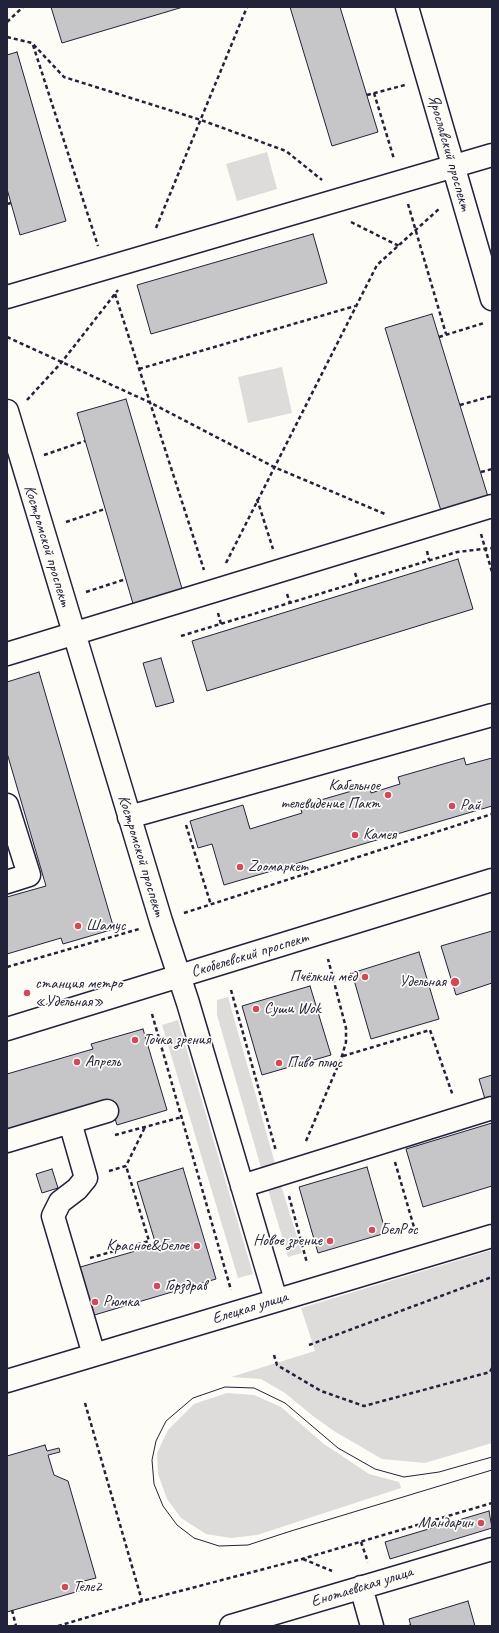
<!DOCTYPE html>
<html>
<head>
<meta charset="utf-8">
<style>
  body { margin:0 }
  #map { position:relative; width:499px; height:1633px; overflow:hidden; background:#fdfcf7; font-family:Caveat,sans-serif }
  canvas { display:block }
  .frame { position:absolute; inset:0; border:8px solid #22223b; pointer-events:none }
</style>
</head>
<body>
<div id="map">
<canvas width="499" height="1633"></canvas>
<div class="frame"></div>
</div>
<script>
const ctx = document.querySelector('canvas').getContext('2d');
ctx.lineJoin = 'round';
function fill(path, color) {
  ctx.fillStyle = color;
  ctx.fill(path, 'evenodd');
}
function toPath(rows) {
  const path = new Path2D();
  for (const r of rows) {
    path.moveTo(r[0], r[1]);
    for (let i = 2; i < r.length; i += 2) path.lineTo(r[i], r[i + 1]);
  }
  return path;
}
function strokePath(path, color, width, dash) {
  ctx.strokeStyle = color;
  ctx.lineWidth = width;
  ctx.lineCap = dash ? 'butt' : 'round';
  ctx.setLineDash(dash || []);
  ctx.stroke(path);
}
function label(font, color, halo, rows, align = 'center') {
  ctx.font = font + ' Caveat,sans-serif';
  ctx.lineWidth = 3.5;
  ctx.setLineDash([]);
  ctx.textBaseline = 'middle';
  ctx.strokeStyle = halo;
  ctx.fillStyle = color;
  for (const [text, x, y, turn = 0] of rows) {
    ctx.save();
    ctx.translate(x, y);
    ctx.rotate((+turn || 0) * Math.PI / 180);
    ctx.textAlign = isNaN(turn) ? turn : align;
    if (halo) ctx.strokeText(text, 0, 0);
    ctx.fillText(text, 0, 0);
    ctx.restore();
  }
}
fill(toPath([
  [267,152,277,189,237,201,226,164],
  [282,367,292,413,248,423,238,377],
  [228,997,276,1167,262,1171,217,1015,217,1000],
  [178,1020,253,1274,238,1278,162,1025],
  [280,1182,302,1253,288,1257,267,1186],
  [492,1250,492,1443,425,1463,382,1459,334,1431,313,1416,285,1393,261,1379,231,1377,315,1351,301,1308],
  [227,1393,254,1395,281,1407,324,1444,369,1474,399,1482,401,1488,257,1535,231,1538,206,1534,181,1518,167,1499,158,1474,157,1453,168,1430,194,1404]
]), '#dddcdb');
const building = toPath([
  [51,7,183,7,62,43,51,7],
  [290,7,340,7,378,132,332,146,290,7],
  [17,52,66,221,20,235,7,189,7,55,17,52],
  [313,234,327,283,151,334,137,285,313,234],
  [432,314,489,500,442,514,385,328,432,314],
  [126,399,183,592,134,607,77,413,126,399],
  [458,559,473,609,207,691,192,641,458,559],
  [161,658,174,702,156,707,143,663,161,658],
  [39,672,114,929,63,944,61,938,7,954,7,897,46,886,7,753,7,682,39,672],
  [464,758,466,765,492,758,492,806,224,885,212,844,198,848,190,821,243,805,250,829,302,813,300,806,369,786,371,793,400,784,398,777,464,758],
  [492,931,492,983,456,995,441,946,492,931],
  [419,952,439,1019,371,1039,352,973,419,952],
  [310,986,331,1055,262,1075,242,1006,310,986],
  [143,1029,167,1110,117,1125,109,1100,7,1131,7,1074,93,1049,91,1044,143,1029],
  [492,1075,492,1097,485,1099,479,1079,492,1075],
  [492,1123,492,1186,423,1207,406,1149,492,1123],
  [367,1167,386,1233,318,1253,299,1187,367,1167],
  [183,1168,216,1279,91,1316,77,1268,156,1245,137,1182,183,1168],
  [52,1169,58,1188,42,1193,36,1174,52,1169],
  [45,1445,47,1451,59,1448,60,1452,48,1455,54,1475,68,1481,96,1578,84,1581,86,1589,7,1612,7,1456,45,1445],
  [489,1511,492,1528,390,1559,385,1542,489,1511],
  [468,1601,475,1626,411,1626,409,1619,468,1601]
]);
fill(building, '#c6c6c8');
strokePath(building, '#22223b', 1);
const minor = toPath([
  [407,7,492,299],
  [7,297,492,155],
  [7,411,161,921,188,1003,276,1300],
  [7,654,492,506],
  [7,805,29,875,7,882],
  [129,817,492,715],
  [7,1029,492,880],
  [70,1122,86,1178,77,1189,60,1202,53,1216,94,1355],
  [7,1141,107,1111],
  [242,1186,492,1108],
  [7,1381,492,1236],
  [361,1587,372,1626],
  [231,1626,492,1549]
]);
strokePath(minor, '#22223b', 25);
strokePath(toPath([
  [7,22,23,7],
  [7,37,32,43,64,77,201,120,286,151,322,180],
  [33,45,98,246],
  [374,93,394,159],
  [367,95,405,85],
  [7,204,11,203],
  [408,204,446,334],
  [351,222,399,246],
  [156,228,247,7],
  [115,294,204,570],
  [7,337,149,402,274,467,385,514],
  [439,337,484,323],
  [139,369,355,306],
  [27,400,61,363,118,290],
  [460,405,492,396],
  [44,455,85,441],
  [481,472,492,469],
  [257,499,273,549],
  [66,522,105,509],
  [481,534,492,572],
  [427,551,429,560],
  [226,563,377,265,440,208],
  [355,573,358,582],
  [86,592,126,579],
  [287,594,290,603],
  [218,613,221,624],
  [181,636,457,552,492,548],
  [186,825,211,905],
  [184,913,492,814],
  [7,967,139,929],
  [231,990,276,1151],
  [152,1014,231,1290],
  [343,1056,430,1030,453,1096],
  [115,1135,182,1117],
  [306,1141,342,1056,346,1042,346,1028,328,959],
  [395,1162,416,1234],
  [109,1171,126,1166,145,1127],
  [289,1196,307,1263],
  [90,1258,149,1241,126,1166],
  [309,1345,492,1277],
  [274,1355,277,1365,321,1391,364,1406,490,1372,492,1368],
  [85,1403,142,1601],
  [361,1542,368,1562],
  [303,1559,332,1571],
  [12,1610,16,1626],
  [58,1626,142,1601,302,1559,492,1503],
  [409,1626,411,1625]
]), '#22223b', 2.5, [4, 3]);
strokePath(minor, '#fdfcf7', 22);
strokePath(toPath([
  [492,1457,439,1472,404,1477,375,1469,338,1448,285,1403,254,1388,225,1387,193,1398,166,1421,156,1441,152,1460,154,1484,163,1506,177,1525,194,1538,219,1546,248,1545,291,1531,492,1470]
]), '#22223b', 1);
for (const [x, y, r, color] of [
  [388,795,4,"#d1495b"],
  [452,806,4,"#d1495b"],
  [355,835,4,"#d1495b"],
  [240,867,4,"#d1495b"],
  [78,926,4,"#d1495b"],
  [365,977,4,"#d1495b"],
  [455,982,5,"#d1495b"],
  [27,993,4,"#d1495b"],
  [256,1009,4,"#d1495b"],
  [135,1040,4,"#d1495b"],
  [77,1062,4,"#d1495b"],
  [279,1063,4,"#d1495b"],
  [372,1230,4,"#d1495b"],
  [330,1241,4,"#d1495b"],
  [197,1246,4,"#d1495b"],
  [157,1286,4,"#d1495b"],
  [95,1302,4,"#d1495b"],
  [481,1523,4,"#d1495b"],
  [65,1587,4,"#d1495b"]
]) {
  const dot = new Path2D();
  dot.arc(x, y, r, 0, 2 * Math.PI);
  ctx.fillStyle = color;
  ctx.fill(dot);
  strokePath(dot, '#fdfcf7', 1.5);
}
label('16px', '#22223b', '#fdfcf7', [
  ["Ярославский проспект",449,153,74],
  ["Костромской проспект",47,546,73],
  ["Костромской проспект",141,856,73],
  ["Скобелевский проспект",250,955,-17],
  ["Елецкая улица",250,1308,-17],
  ["Енотаевская улица",362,1587,-17]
]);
label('16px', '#22223b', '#fdfcf7', [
  ["Кабельное",380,786,"right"],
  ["телевидение Пакт",380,804,"right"],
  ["Рай",460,806],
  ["Камея",363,835],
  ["Zooмаркет",248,867],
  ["Шамус",86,926],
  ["Пчёлкин мёд",357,977,"right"],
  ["Удельная",446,982,"right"],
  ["станция метро",35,984],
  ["«Удельная»",35,1002],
  ["Суши Wok",264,1009],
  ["Точка зрения",143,1040],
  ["Апрель",85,1062],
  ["Пиво плюс",287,1063],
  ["БелРос",380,1230],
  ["Новое зрение",322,1241,"right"],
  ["Красное&Белое",189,1246,"right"],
  ["Горздрав",165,1286],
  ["Рюмка",103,1302],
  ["Мандарин",473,1523,"right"],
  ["Теле2",73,1587]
], 'left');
</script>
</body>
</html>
